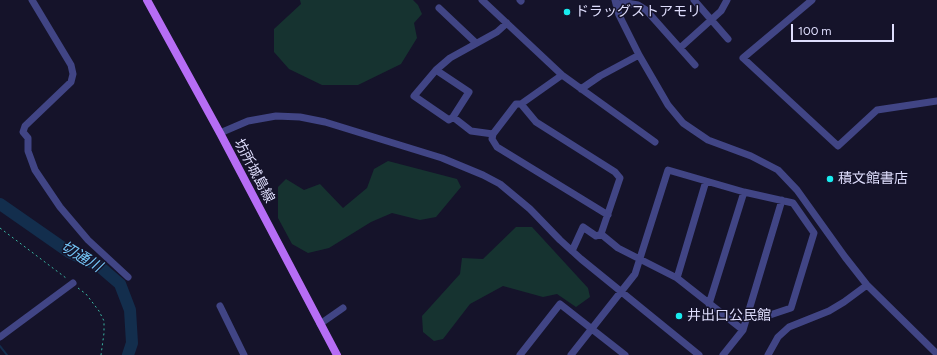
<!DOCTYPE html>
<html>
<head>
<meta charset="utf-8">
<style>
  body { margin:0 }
  #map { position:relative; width:937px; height:355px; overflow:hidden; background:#15132a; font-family:Figtree,sans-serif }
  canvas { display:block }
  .scale { position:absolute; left:791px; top:24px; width:103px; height:18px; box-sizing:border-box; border:2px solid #dfdefd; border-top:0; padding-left:5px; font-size:12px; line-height:14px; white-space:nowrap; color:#dfdefd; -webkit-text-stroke:3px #15132a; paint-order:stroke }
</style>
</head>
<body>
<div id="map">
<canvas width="937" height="355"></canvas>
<div class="scale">100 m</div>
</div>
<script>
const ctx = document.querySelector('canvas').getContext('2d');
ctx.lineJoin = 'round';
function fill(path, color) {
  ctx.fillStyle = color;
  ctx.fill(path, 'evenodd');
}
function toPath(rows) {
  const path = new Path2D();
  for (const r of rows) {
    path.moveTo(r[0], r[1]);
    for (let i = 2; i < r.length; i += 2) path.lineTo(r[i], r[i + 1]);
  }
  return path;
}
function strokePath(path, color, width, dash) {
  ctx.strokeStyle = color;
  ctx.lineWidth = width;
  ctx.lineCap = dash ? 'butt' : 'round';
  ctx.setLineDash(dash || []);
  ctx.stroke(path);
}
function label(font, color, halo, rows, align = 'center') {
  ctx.font = font + ' Figtree,"Noto Sans JP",sans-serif';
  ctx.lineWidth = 3;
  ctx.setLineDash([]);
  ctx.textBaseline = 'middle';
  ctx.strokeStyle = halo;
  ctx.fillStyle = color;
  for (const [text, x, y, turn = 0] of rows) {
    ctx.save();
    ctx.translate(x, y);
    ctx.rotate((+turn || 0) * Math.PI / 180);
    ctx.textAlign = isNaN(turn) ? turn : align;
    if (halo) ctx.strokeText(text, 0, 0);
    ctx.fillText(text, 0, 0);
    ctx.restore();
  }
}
fill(toPath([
  [300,0,413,0,418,5,422,14,414,23,417,38,401,64,358,85,322,85,289,69,274,52,274,29,301,4],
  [388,161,457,179,461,187,436,217,420,220,392,213,371,222,329,248,308,253,292,244,278,218,278,187,286,179,304,190,320,184,343,208,367,188,374,169],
  [516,227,532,227,588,288,590,297,576,307,557,294,543,297,503,286,470,304,443,339,434,341,423,332,422,316,460,274,462,258,483,259]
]), '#163330');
strokePath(toPath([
  [0,346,7,355]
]), '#132e4d', 2);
strokePath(toPath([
  [0,204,69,252,99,266,120,284,130,310,132,343,128,355]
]), '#132e4d', 12);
strokePath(toPath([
  [0,228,66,278],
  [78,288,86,294,99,311,104,321,104,333,101,355]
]), '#3ab5a2', 1, [2, 3]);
strokePath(toPath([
  [32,0,71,65,73,74,71,82,25,126,23,132,28,138,28,151,35,170,60,207,88,240,128,277],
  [482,0,562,75,655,142],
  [520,0,521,1],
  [615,0,619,15,639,55,668,105,683,123,708,140,751,156,778,170,797,190,845,257,867,285,937,354],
  [694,0,728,39],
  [812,0,743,58,838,146,877,110,937,101],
  [616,4,627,3,638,5,646,10,695,65],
  [439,8,476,43],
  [680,48,721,11,727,0],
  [436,70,469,92,453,117],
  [562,75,521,104,516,104,493,134,492,139,497,147,608,215],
  [581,89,600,76,639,55],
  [521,104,536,122,615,172,620,178,601,234,596,236,583,227,572,251],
  [220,133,248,121,276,116,300,117,325,122,442,158,483,175,500,184,530,209,560,240,581,259,699,355],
  [493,134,471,131,453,117,449,120,414,96,436,70,450,58,497,32,507,23],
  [601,234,618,248,677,278,743,330],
  [677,278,706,181],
  [709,304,744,192],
  [220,306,244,355],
  [320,324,343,308],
  [0,337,73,283],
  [520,355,560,304,625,355],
  [571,355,635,274,668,170,744,192,793,203,814,233,791,308,770,315,748,316],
  [723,355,743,330,782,200],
  [768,355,778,337,789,327,829,311,844,302,867,285]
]), '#414585', 7);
strokePath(toPath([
  [147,0,220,133,337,355]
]), '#b66df5', 8);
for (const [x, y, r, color] of [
  [567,12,4,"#18ecef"],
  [830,179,4,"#18ecef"],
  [679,316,4,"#18ecef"]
]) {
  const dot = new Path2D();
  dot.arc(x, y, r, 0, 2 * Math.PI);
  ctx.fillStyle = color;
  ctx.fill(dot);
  strokePath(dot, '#15132a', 1.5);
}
label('14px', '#dfdefd', '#15132a', [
  ["ドラッグストアモリ",575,12],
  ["積文館書店",838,179],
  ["井出口公民館",687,316]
], 'left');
label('14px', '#dfdefd', '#15132a', [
  ["坊所城島線",254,171,62]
]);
label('italic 15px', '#73c4f5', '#15132a', [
  ["切通川",81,257,31]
]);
</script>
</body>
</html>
